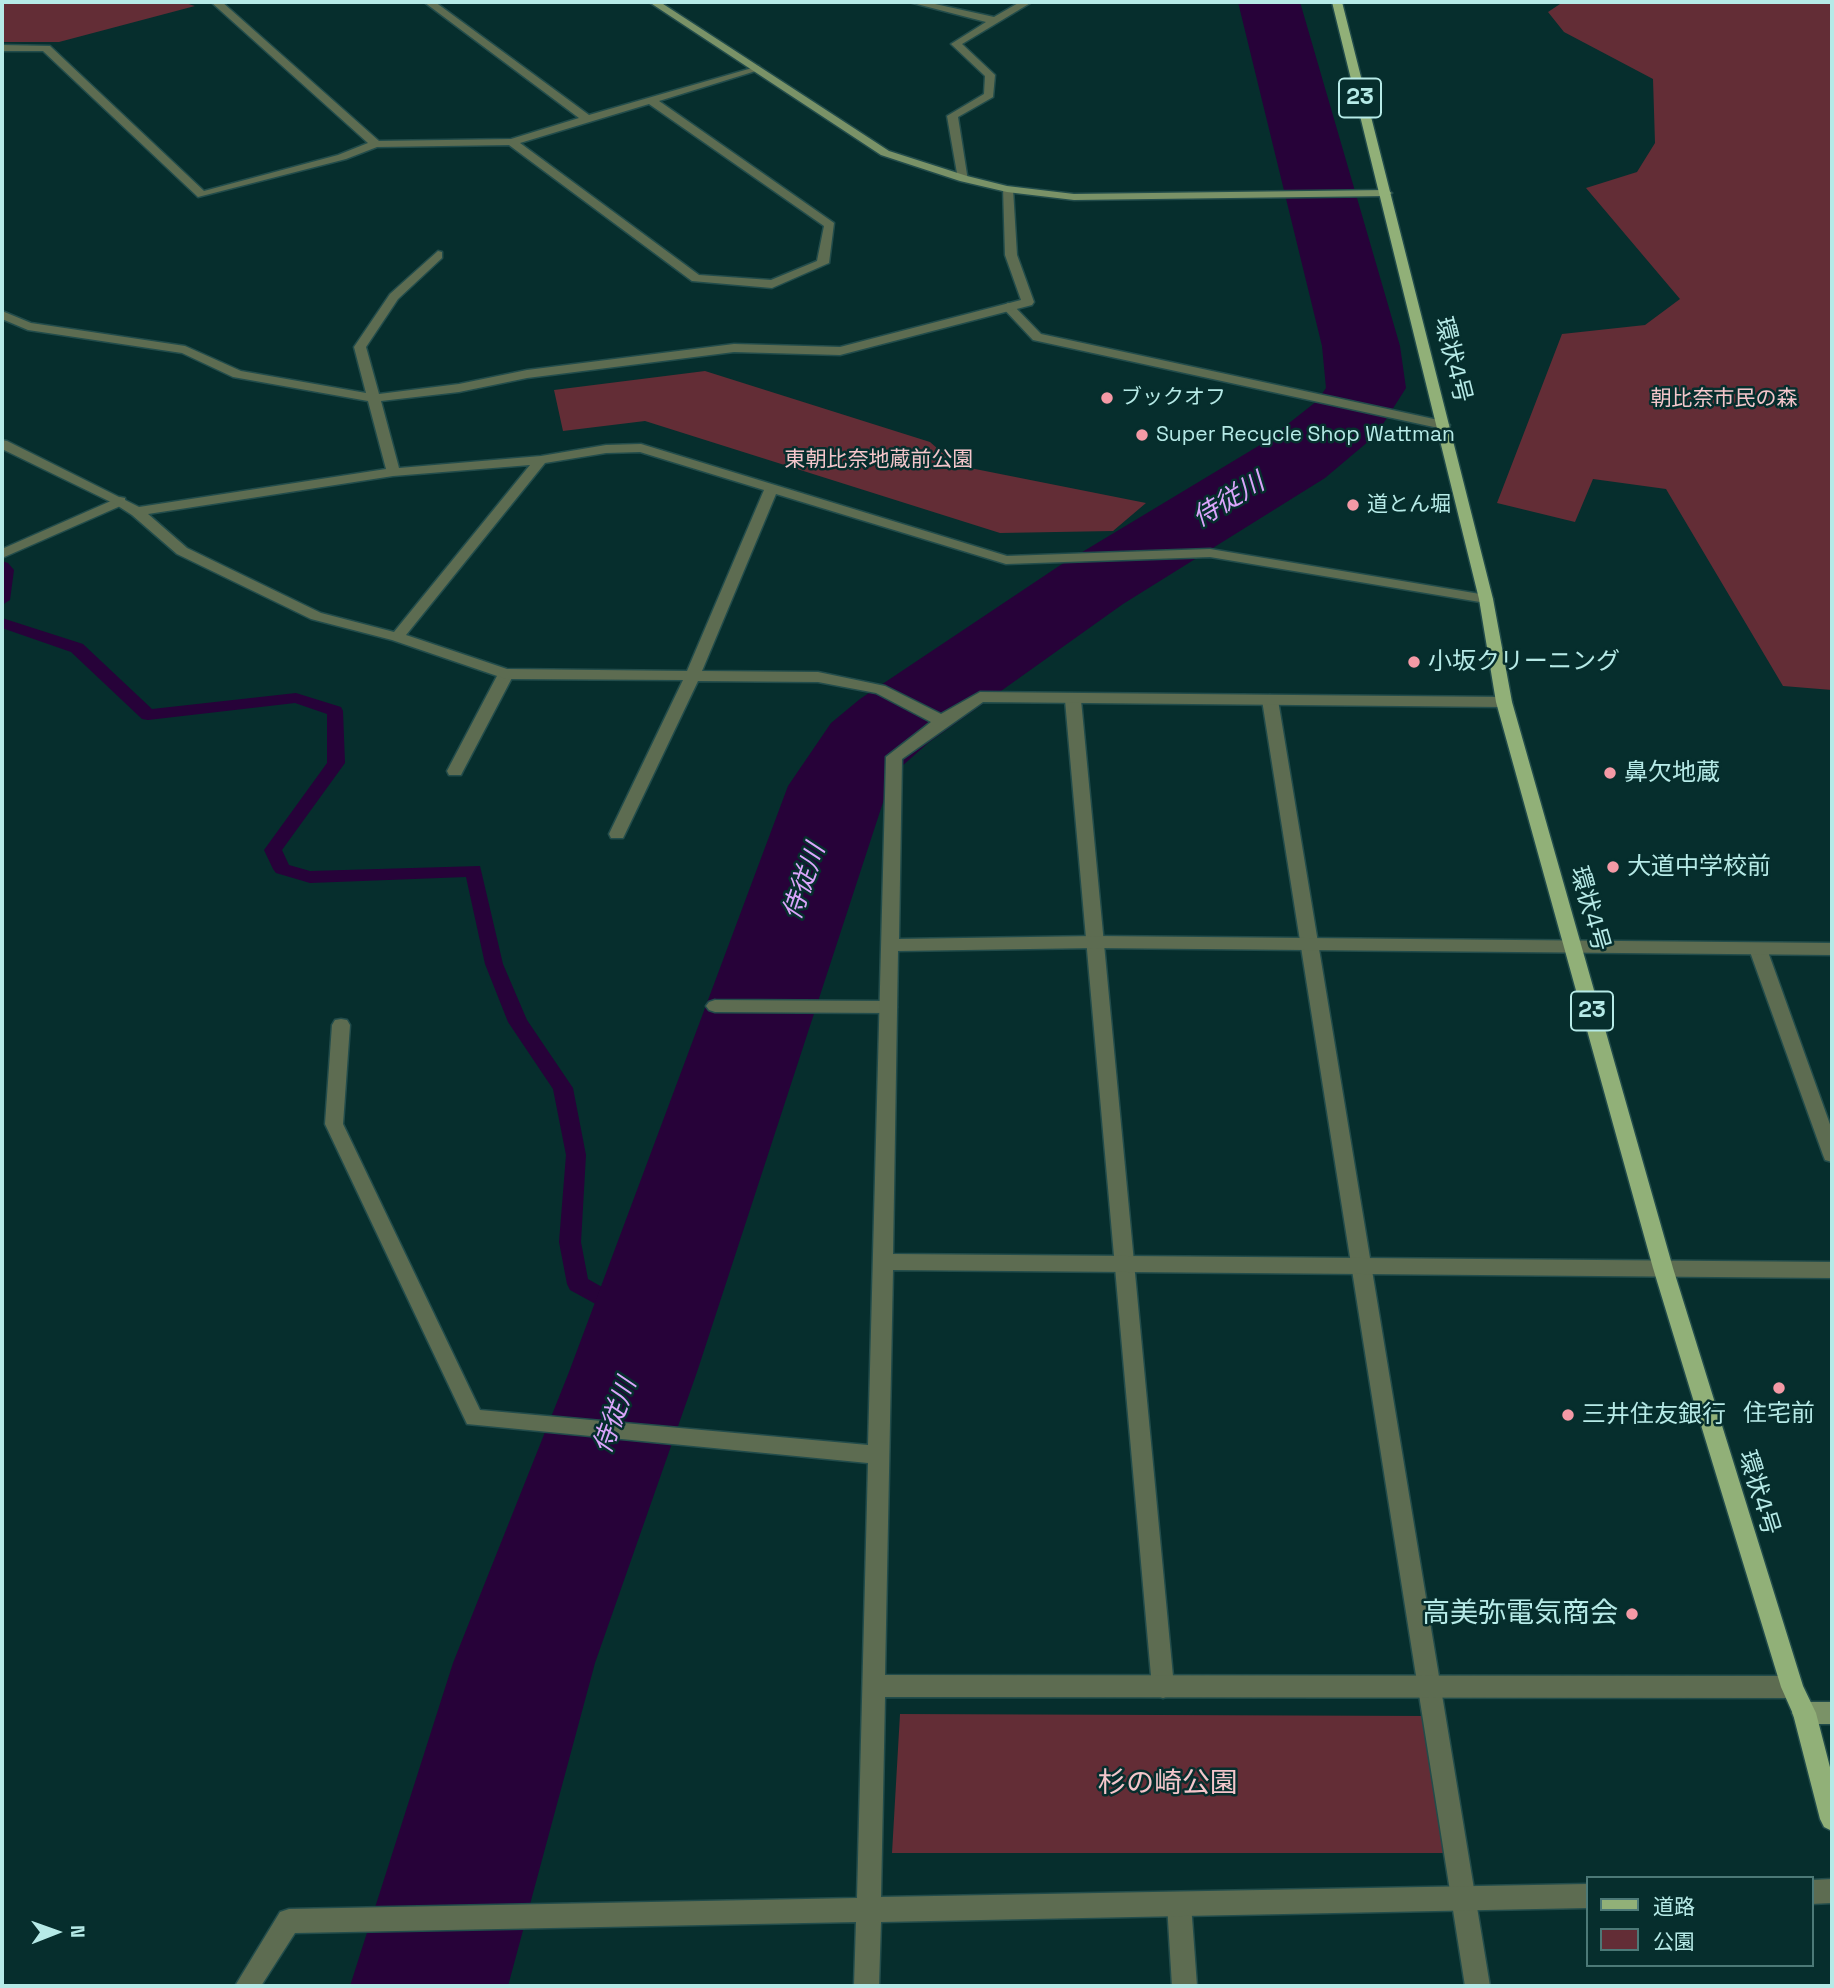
<!DOCTYPE html>
<html>
<head>
<meta charset="utf-8">
<style>
  body { margin:0 }
  #map { position:relative; width:1834px; height:1988px; overflow:hidden; background:#062e2d; font-family:"Space Grotesk","Noto Sans JP",sans-serif }
  canvas { display:block }
  .frame { position:absolute; inset:0; border:4px solid #b6eae7; pointer-events:none }
  .legend { position:absolute; left:1586px; top:1876px; width:228px; height:91px; box-sizing:border-box; background:#062e2d; border:2px solid #4c7977; margin:0; padding:9px 12px; list-style:none; font-size:21px; color:#b6eae7 }
  .legend li { display:flex; align-items:center; gap:14px; height:35px }
  .legend b { width:35px; border:2px solid #4c7977 }
  .north { position:absolute; left:21px; top:1897px; width:70px; height:70px; -webkit-text-stroke:5px #062e2d; paint-order:stroke; rotate:89deg; font-size:19px; font-weight:700; line-height:28px; text-align:center; color:#b6eae7 }
  .north::after { content:''; display:block; margin:auto; width:24px; height:32px; background:#b6eae7; clip-path:polygon(50% 0,100% 100%,50% 72%,0 100%) }
</style>
</head>
<body>
<div id="map">
<canvas width="1834" height="1988"></canvas>
<div class="frame"></div>
<ul class="legend">
<li><b style="height:9px;background:#91b078"></b>道路</li>
<li><b style="height:19px;background:#632d36"></b>公園</li>
</ul>
<div class="north">N</div>
</div>
<script>
const ctx = document.querySelector('canvas').getContext('2d');
ctx.lineJoin = 'round';
function fill(path, color) {
  ctx.fillStyle = color;
  ctx.fill(path, 'evenodd');
}
function toPath(rows) {
  const path = new Path2D();
  for (const r of rows) {
    path.moveTo(r[0], r[1]);
    for (let i = 2; i < r.length; i += 2) path.lineTo(r[i], r[i + 1]);
  }
  return path;
}
function strokePath(path, color, width, dash) {
  ctx.strokeStyle = color;
  ctx.lineWidth = width;
  ctx.lineCap = dash ? 'butt' : 'round';
  ctx.setLineDash(dash || []);
  ctx.stroke(path);
}
function label(font, color, halo, rows, align = 'center') {
  ctx.font = font + ' "Space Grotesk","Noto Sans JP",sans-serif';
  ctx.lineWidth = 5;
  ctx.setLineDash([]);
  ctx.textBaseline = 'middle';
  ctx.strokeStyle = halo;
  ctx.fillStyle = color;
  for (const [text, x, y, turn = 0] of rows) {
    ctx.save();
    ctx.translate(x, y);
    ctx.rotate((+turn || 0) * Math.PI / 180);
    ctx.textAlign = isNaN(turn) ? turn : align;
    if (halo) ctx.strokeText(text, 0, 0);
    ctx.fillText(text, 0, 0);
    ctx.restore();
  }
}
fill(toPath([
  [2,2,182,2,195,6,59,42,2,42],
  [1563,2,1832,2,1832,690,1783,686,1666,489,1593,479,1575,522,1497,503,1562,334,1645,325,1680,299,1586,188,1637,172,1655,143,1653,79,1564,32,1548,12],
  [705,371,930,442,945,455,950,464,1146,503,1113,531,1000,533,645,421,563,431,554,390],
  [900,1714,1428,1716,1450,1853,892,1853]
]), '#632d36');
fill(toPath([
  [2,561,8,563,14,570,10,600,2,605,2,561],
  [2,618,83,644,152,709,296,693,341,707,343,711,345,763,282,850,289,865,310,871,480,866,503,964,527,1020,573,1088,586,1155,581,1242,588,1279,616,1295,662,1302,665,1308,662,1314,654,1317,612,1313,570,1290,567,1284,559,1242,566,1155,553,1089,508,1022,485,964,466,877,310,883,276,873,273,869,264,850,327,763,327,714,295,703,148,720,142,719,71,652,2,628,2,618]
]), '#270239');
fill(toPath([
  [1238,2,1300,2,1400,346,1406,388,1376,435,1325,478,1123,604,928,743,901,767,888,787,697,1372,595,1663,508,1986,350,1986,453,1663,569,1372,788,786,831,723,860,699,1059,566,1265,442,1317,401,1326,388,1322,346,1238,2]
]), '#270239');
const lane = toPath([
  [1008,303,1012,304,1041,334,1443,421,1450,425,1443,429,1033,340,1002,307,1008,303],
  [120,497,125,498,125,504,2,558,2,549,120,497],
  [506,669,514,674,463,771,461,775,449,775,447,771,498,674,506,669],
  [1073,695,1081,700,1174,1687,1171,1695,1163,1698,1155,1695,1152,1687,1065,700,1073,695],
  [1270,695,1278,700,1490,1986,1465,1986,1262,700,1270,695],
  [1758,943,1767,949,1832,1130,1832,1162,1825,1160,1823,1155,1749,949,1758,943],
  [715,1000,888,1001,894,1002,897,1007,894,1012,888,1013,715,1012,709,1010,706,1006,709,1002,715,1000],
  [1179,1892,1188,1895,1191,1904,1197,1986,1172,1986,1167,1904,1170,1895,1179,1892]
]);
const street = toPath([
  [211,2,222,2,379,141,511,139,579,118,424,2,435,2,589,115,759,66,759,70,659,101,834,223,829,263,772,288,692,281,509,145,377,147,346,159,198,197,43,51,2,51,2,45,50,46,204,191,338,155,368,143,211,2],
  [649,104,824,226,817,261,771,280,699,275,520,143,649,104],
  [909,2,926,2,994,17,1020,2,1032,2,962,44,995,75,993,97,958,117,968,181,958,179,947,116,984,94,985,76,951,44,986,22,909,2],
  [1003,187,1013,189,1017,255,1034,302,1032,305,840,355,734,352,527,378,459,392,381,401,399,468,541,456,606,445,641,444,1007,556,1210,549,1486,595,1493,599,1486,603,1210,557,1006,564,776,494,702,671,818,672,885,686,941,714,980,692,1504,697,1512,702,1504,707,983,702,902,759,899,939,1095,936,1832,943,1832,955,1095,948,898,951,893,1254,1832,1262,1832,1278,893,1270,885,1675,1792,1676,1800,1679,1803,1687,1800,1695,1792,1698,885,1697,881,1897,1587,1884,1587,1908,881,1922,879,1986,854,1986,856,1922,295,1933,261,1986,235,1986,280,1912,289,1909,857,1898,868,1463,467,1424,325,1124,332,1025,335,1020,341,1019,347,1020,350,1025,343,1124,480,1410,868,1445,886,757,931,722,876,693,818,682,698,681,625,834,623,838,611,838,609,834,683,680,506,679,392,640,311,619,177,554,132,515,115,504,2,449,2,440,7,441,139,507,386,469,368,401,233,377,182,353,28,330,2,319,2,311,31,323,185,346,241,371,366,393,354,347,390,294,438,251,442,252,442,258,398,299,366,347,379,394,459,384,527,370,734,344,840,347,1021,300,1005,255,1003,187],
  [640,452,764,490,687,671,507,669,406,635,545,463,606,453,640,452],
  [530,465,394,632,321,613,187,548,148,514,393,476,530,465],
  [1832,1879,1832,1903,1811,1904,1811,1880,1832,1879]
]);
const secondary = toPath([
  [649,2,660,2,889,151,967,176,1007,186,1074,194,1386,190,1392,193,1386,196,1074,200,1007,192,960,181,881,155,649,2],
  [1804,1702,1832,1702,1832,1724,1804,1724,1796,1721,1792,1713,1796,1705,1804,1702]
]);
const primary = toPath([
  [1332,2,1342,2,1493,599,1512,702,1673,1268,1803,1686,1816,1713,1832,1775,1832,1831,1824,1827,1820,1819,1793,1714,1781,1687,1653,1268,1496,702,1479,599,1332,2]
]);
strokePath(lane, '#224c4b', 3);
strokePath(street, '#224c4b', 3);
strokePath(secondary, '#224c4b', 3);
strokePath(primary, '#224c4b', 3);
fill(lane, '#5d6c51');
fill(street, '#5d6c51');
fill(secondary, '#7a9267');
fill(primary, '#91b078');
for (const [x, y, r, color] of [
  [1107,398,7,"#f49aa6"],
  [1142,435,7,"#f49aa6"],
  [1353,505,7,"#f49aa6"],
  [1414,662,7,"#f49aa6"],
  [1610,773,7,"#f49aa6"],
  [1613,867,7,"#f49aa6"],
  [1779,1388,7,"#f49aa6"],
  [1568,1415,7,"#f49aa6"],
  [1632,1614,7,"#f49aa6"]
]) {
  const dot = new Path2D();
  dot.arc(x, y, r, 0, 2 * Math.PI);
  ctx.fillStyle = color;
  ctx.fill(dot);
  strokePath(dot, '#062e2d', 2.5);
}
label('21px', '#b6eae7', '#062e2d', [
  ["ブックオフ",1121,398],
  ["Super Recycle Shop Wattman",1156,435],
  ["道とん堀",1367,505]
], 'left');
label('21px', '#f4c6cb', '#062e2d', [
  ["朝比奈市民の森",1724,399],
  ["東朝比奈地蔵前公園",879,460]
]);
for (const [x, y, w] of [
  [1360,98,42],
  [1592,1011,42]
]) {
  const box = new Path2D();
  box.roundRect(x - w / 2, y - 19.5, w, 39, 5);
  ctx.fillStyle = '#062e2d';
  ctx.fill(box);
  strokePath(box, '#b6eae7', 2);
}
label('bold 23px', '#b6eae7', null, [
  ["23",1360,98],
  ["23",1592,1011]
]);
label('24px', '#b6eae7', '#062e2d', [
  ["環状4号",1452,360,76],
  ["環状4号",1589,909,74],
  ["環状4号",1758,1493,73]
]);
label('24px', '#b6eae7', '#062e2d', [
  ["小坂クリーニング",1428,662],
  ["鼻欠地蔵",1624,773],
  ["大道中学校前",1627,867],
  ["住宅前",1779,1414,"center"],
  ["三井住友銀行",1582,1415]
], 'left');
label('italic 26px', '#daa5fb', '#062e2d', [
  ["侍従川",1229,501,-31],
  ["侍従川",805,882,-71],
  ["侍従川",616,1416,-70]
]);
label('28px', '#b6eae7', '#062e2d', [
  ["高美弥電気商会",1618,1614]
], 'right');
label('28px', '#f4c6cb', '#062e2d', [
  ["杉の崎公園",1168,1784]
]);
</script>
</body>
</html>
